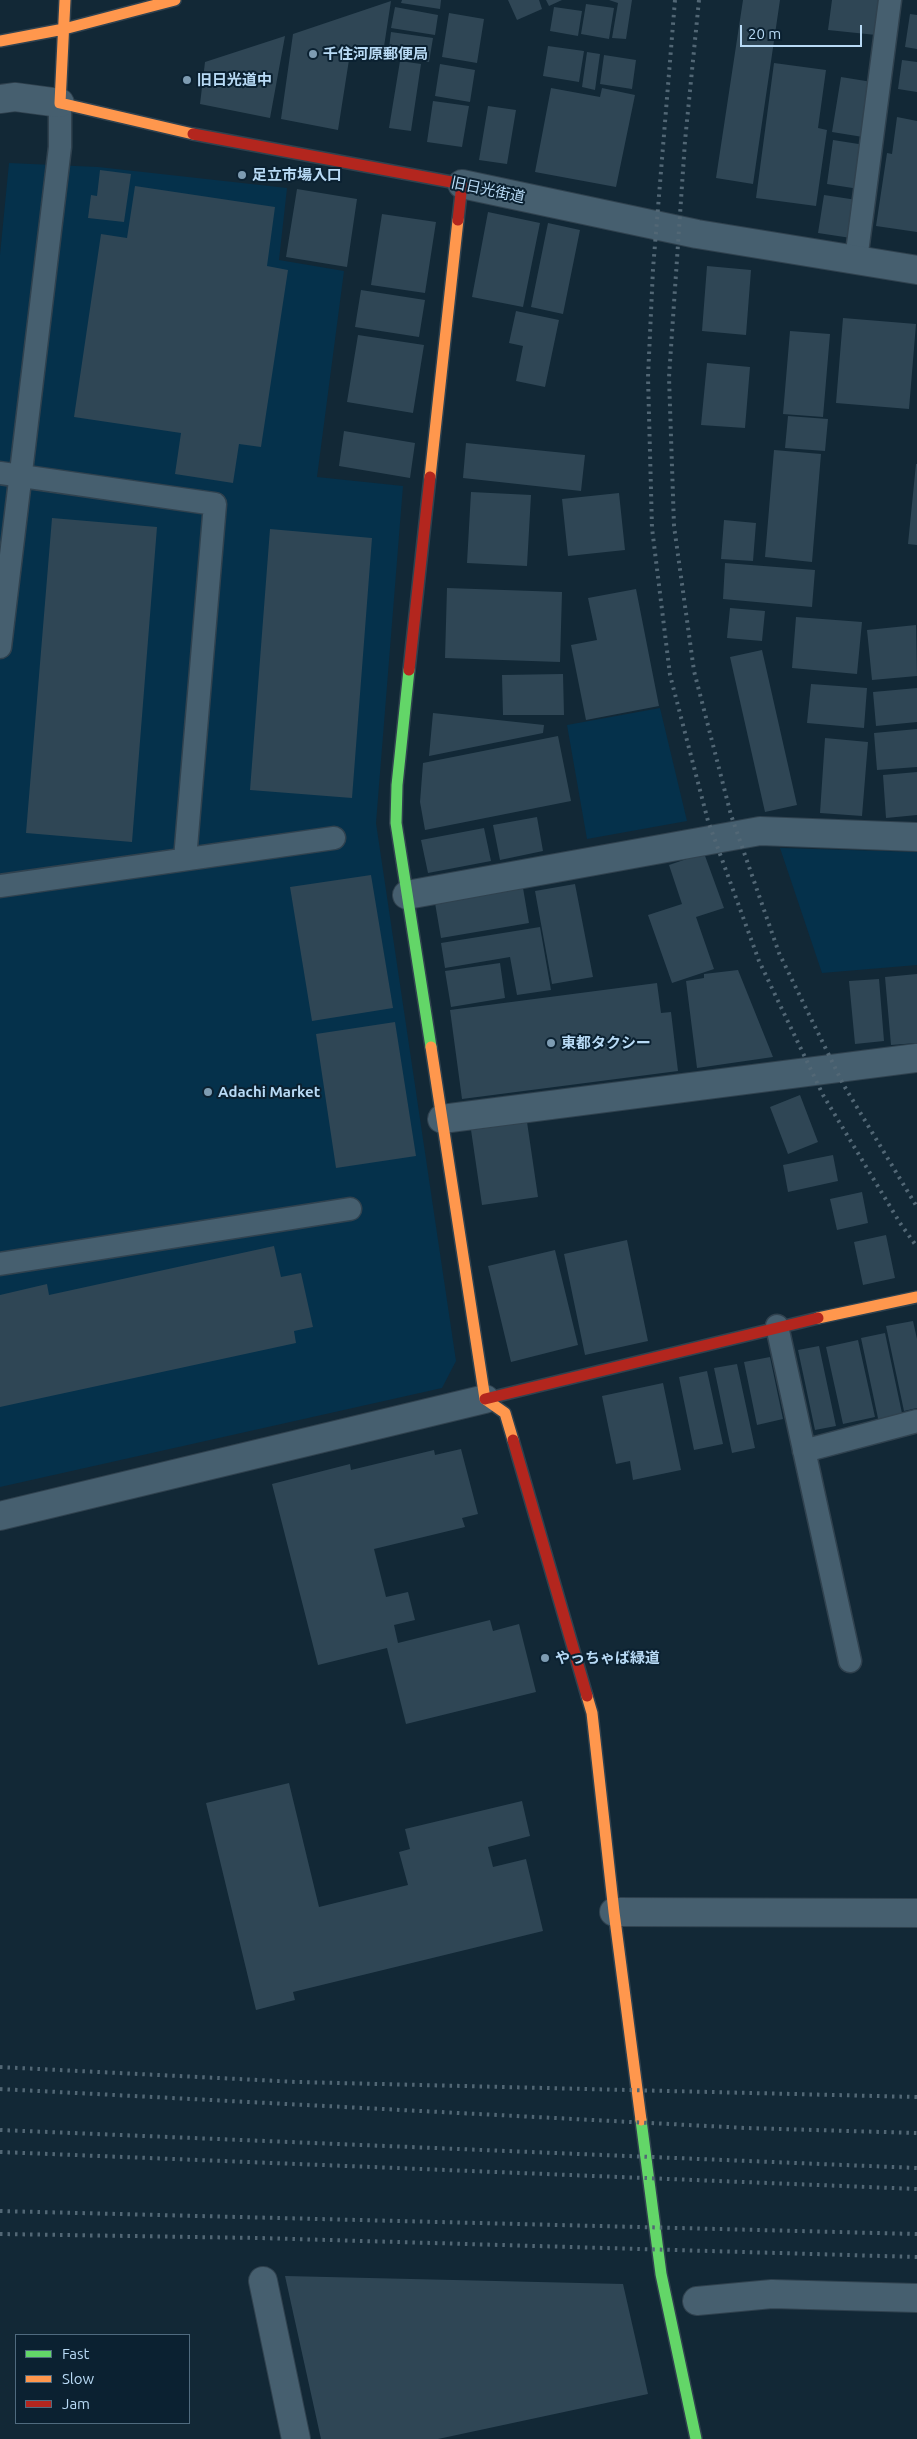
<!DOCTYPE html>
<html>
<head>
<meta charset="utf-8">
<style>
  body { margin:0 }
  #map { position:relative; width:917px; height:2439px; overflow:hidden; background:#122836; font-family:Ubuntu,sans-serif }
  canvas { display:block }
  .legend { position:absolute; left:15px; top:2334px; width:175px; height:90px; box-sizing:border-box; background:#0b2131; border:1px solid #506b7f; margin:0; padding:6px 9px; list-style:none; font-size:15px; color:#b8daf5 }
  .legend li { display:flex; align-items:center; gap:10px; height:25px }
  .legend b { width:25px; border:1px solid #506b7f }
  .scale { position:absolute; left:740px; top:25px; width:122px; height:22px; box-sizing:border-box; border:2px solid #b8daf5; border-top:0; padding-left:6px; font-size:15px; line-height:18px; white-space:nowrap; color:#b8daf5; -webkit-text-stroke:4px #0b2131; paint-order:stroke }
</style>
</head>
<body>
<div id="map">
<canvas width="917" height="2439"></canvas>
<ul class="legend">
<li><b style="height:6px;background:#63d668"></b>Fast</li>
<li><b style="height:6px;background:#ff974d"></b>Slow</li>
<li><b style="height:6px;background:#b3261e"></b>Jam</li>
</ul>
<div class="scale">20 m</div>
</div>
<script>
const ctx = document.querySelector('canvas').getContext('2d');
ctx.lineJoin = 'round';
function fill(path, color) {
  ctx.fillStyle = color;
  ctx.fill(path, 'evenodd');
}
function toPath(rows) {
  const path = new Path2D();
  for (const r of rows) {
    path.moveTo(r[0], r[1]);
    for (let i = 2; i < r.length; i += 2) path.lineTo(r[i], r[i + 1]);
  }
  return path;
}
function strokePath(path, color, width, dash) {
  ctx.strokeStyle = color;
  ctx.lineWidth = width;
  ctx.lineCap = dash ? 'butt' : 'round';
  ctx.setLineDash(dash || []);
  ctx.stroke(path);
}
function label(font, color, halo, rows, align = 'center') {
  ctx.font = font + ' Ubuntu,"Noto Sans JP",sans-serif';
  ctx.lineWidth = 4;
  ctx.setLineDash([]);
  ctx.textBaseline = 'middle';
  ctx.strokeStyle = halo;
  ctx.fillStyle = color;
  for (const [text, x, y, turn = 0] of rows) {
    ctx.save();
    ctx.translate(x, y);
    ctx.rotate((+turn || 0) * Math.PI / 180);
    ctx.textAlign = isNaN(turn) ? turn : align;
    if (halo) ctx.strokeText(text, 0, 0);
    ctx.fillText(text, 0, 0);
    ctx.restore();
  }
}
fill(toPath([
  [9,163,98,167,287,188,279,260,344,271,317,477,403,486,376,823,456,1361,442,1388,0,1487,0,255],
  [660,708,687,821,587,839,567,725],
  [780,848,917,852,917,965,822,973]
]), '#05314b');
fill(toPath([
  [402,0,441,0,440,9,401,3],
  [508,0,539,0,542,9,517,20],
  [546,0,562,0,549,6],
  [609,0,632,0,626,39,612,38,618,3],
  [743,0,780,0,753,184,716,178],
  [832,0,880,0,876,35,828,30],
  [391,1,383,53,351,47,338,130,281,119,293,34],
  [586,4,614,8,609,39,581,34],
  [395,7,438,15,435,35,391,28],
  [554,7,582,11,578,36,550,31],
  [449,13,484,19,477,63,442,57],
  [910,14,917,15,917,49,905,47],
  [391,32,433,38,429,62,388,56],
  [285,36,270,118,200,104,205,62],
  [548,46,584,51,579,82,543,76],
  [587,52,600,54,595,90,582,87],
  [604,55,636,60,632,89,600,84],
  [902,60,917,62,917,92,898,89],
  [400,61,421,64,411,131,389,128],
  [774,63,826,70,818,128,827,130,816,206,756,198],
  [440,64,475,70,470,102,435,96],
  [841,77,872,82,863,137,832,132],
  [551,88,600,97,602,88,635,95,616,187,535,172],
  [433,101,469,106,462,147,427,142],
  [488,106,516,110,507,164,479,160],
  [897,117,917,121,917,232,876,226,887,153,892,154],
  [833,140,865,145,859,189,827,184],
  [100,170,131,174,124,222,88,218,91,195,97,196],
  [135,186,275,207,267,266,288,270,261,447,239,444,233,483,175,474,181,433,74,417,101,234,127,238],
  [297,189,357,199,347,267,286,257],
  [824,195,857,200,851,238,818,233],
  [488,212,540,223,523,307,472,297],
  [382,214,436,222,425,293,371,285],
  [548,223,580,230,563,314,531,307],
  [707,266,751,270,746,335,702,331],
  [361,290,425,300,419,337,355,327],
  [516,311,559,320,545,387,516,381,523,346,509,343],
  [843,318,916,324,909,409,836,403],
  [790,331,830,334,823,417,783,414],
  [358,335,424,345,413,413,347,402],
  [707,363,750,367,745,428,701,425],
  [788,416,828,419,825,451,785,448],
  [344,431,415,443,410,478,339,466],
  [466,443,585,455,581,491,463,478],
  [774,450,821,454,812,562,765,557],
  [916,464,917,464,917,545,908,544],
  [471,492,531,495,527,566,467,563],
  [619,493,625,550,568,556,562,499],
  [52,518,157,527,132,842,26,833],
  [724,520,756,523,753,561,721,559],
  [270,529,372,538,352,798,250,790],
  [725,563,815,570,812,607,723,599],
  [447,588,562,592,560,662,445,658],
  [636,589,659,706,586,720,571,645,597,640,588,598],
  [730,608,765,611,762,641,727,638],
  [796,617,862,622,857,674,792,668],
  [916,625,917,676,872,680,867,630],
  [762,650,797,805,765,812,730,657],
  [563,674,564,715,503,715,502,675],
  [811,684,867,688,864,728,807,723],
  [917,688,917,722,876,726,873,692],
  [433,713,544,725,543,733,429,756],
  [917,729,917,767,877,770,874,733],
  [558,736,571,801,425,830,420,802,423,763],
  [825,738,868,742,862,816,820,813],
  [917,772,917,815,886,818,883,775],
  [537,817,543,851,500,860,493,825],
  [484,828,491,861,428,873,421,840],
  [704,853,724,908,696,917,714,969,672,983,648,915,682,904,669,865],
  [371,875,393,1008,312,1021,290,887],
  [575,884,593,977,552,984,535,891],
  [523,888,529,923,441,938,435,903],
  [540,927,551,990,517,995,510,957,445,968,441,943],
  [500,963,505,998,451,1007,445,971],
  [738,970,773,1057,697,1068,686,981,704,978,704,974],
  [917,974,917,1043,891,1045,885,977],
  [879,979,884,1041,855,1044,849,981],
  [657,983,661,1013,671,1012,678,1071,462,1099,450,1010],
  [395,1022,416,1156,336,1168,316,1034],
  [800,1095,818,1142,788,1154,770,1107],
  [527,1122,538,1197,482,1205,471,1130],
  [833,1155,838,1181,788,1192,783,1165],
  [862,1192,868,1223,837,1230,830,1199],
  [886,1235,895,1278,863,1285,854,1242],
  [627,1240,648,1341,585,1355,564,1254],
  [274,1246,281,1277,301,1273,313,1327,294,1331,296,1343,0,1407,0,1295,47,1284,49,1295],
  [555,1250,578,1345,511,1362,488,1266],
  [913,1321,917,1339,917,1408,904,1411,886,1326],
  [885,1333,903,1418,879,1423,861,1338],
  [858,1340,875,1417,843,1424,826,1347],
  [819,1346,836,1426,815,1430,798,1350],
  [770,1357,783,1419,757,1425,744,1362],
  [737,1364,755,1448,732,1453,714,1368],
  [707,1371,723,1444,694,1450,679,1377],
  [663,1383,681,1470,633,1480,630,1461,616,1464,602,1396],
  [461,1449,478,1514,462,1518,465,1527,374,1549,386,1597,408,1592,415,1620,394,1625,398,1643,490,1620,493,1631,519,1624,536,1692,406,1724,387,1648,318,1665,272,1484,350,1464,351,1470,434,1450,435,1455],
  [289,1783,319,1907,408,1885,399,1852,410,1849,405,1829,522,1801,530,1836,488,1847,493,1867,526,1859,543,1931,293,1992,295,2000,256,2010,206,1803],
  [285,2276,623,2284,648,2394,438,2439,321,2439]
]), '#2f4655');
const lane = toPath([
  [856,260,890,0],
  [0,473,215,504,185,859],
  [0,647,60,147,60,103],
  [0,886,334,838],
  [0,1264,350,1209],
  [777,1326,850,1661],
  [804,1451,917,1421]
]);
const street = toPath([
  [0,99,15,97,60,103],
  [462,184,697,234,917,270],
  [407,895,760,831,917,837],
  [442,1119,917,1058],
  [0,1516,485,1399],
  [614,1912,917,1913],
  [263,2281,296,2439],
  [697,2301,772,2294,917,2298]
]);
const fast = toPath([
  [409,670,397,785,396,823,431,1047],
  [641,2120,661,2274,696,2439]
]);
const slow = toPath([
  [65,0,60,103,193,134],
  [0,41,64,29,175,0],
  [430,477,458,220],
  [431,1047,485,1399,505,1413,513,1440],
  [818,1318,917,1297],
  [587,1696,592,1713,614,1912,641,2120]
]);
const jam = toPath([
  [193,134,462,184,458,220],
  [409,670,430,477],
  [485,1399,818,1318],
  [513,1440,587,1696]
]);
strokePath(lane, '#30424f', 25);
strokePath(street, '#30424f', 30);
strokePath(fast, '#30424f', 14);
strokePath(slow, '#30424f', 14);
strokePath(jam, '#30424f', 14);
strokePath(lane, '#465f6f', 22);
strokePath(street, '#465f6f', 28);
strokePath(fast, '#63d668', 11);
strokePath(slow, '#ff974d', 11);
strokePath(jam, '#b3261e', 11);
strokePath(toPath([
  [675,0,653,269,648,377,652,528,670,675,708,821,759,961,823,1095,900,1223,917,1247],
  [699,0,685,141,669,377,674,526,694,671,731,815,779,953,843,1084,917,1207],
  [0,2067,297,2082,917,2097],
  [0,2089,746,2128,917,2133],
  [0,2130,917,2168],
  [0,2152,917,2189],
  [0,2211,917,2234],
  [0,2234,259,2238,917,2257]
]), '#526775', 4, [2.5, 5]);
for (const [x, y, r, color] of [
  [313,54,5,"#7e9cb2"],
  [187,80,5,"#7e9cb2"],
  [242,175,5,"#7e9cb2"],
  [551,1043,5,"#7e9cb2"],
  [208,1092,5,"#7e9cb2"],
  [545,1658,5,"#7e9cb2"]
]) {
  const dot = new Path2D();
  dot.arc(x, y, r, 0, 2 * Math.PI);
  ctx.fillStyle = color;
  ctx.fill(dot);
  strokePath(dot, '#0b2131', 2);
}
label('bold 15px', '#b8daf5', '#0b2131', [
  ["千住河原郵便局",323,54],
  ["旧日光道中",197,80],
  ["足立市場入口",252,175],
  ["東都タクシー",561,1043],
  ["Adachi Market",218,1092],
  ["やっちゃば緑道",555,1658]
], 'left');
label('15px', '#b8daf5', '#0b2131', [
  ["旧日光街道",488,190,12]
]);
</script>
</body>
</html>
